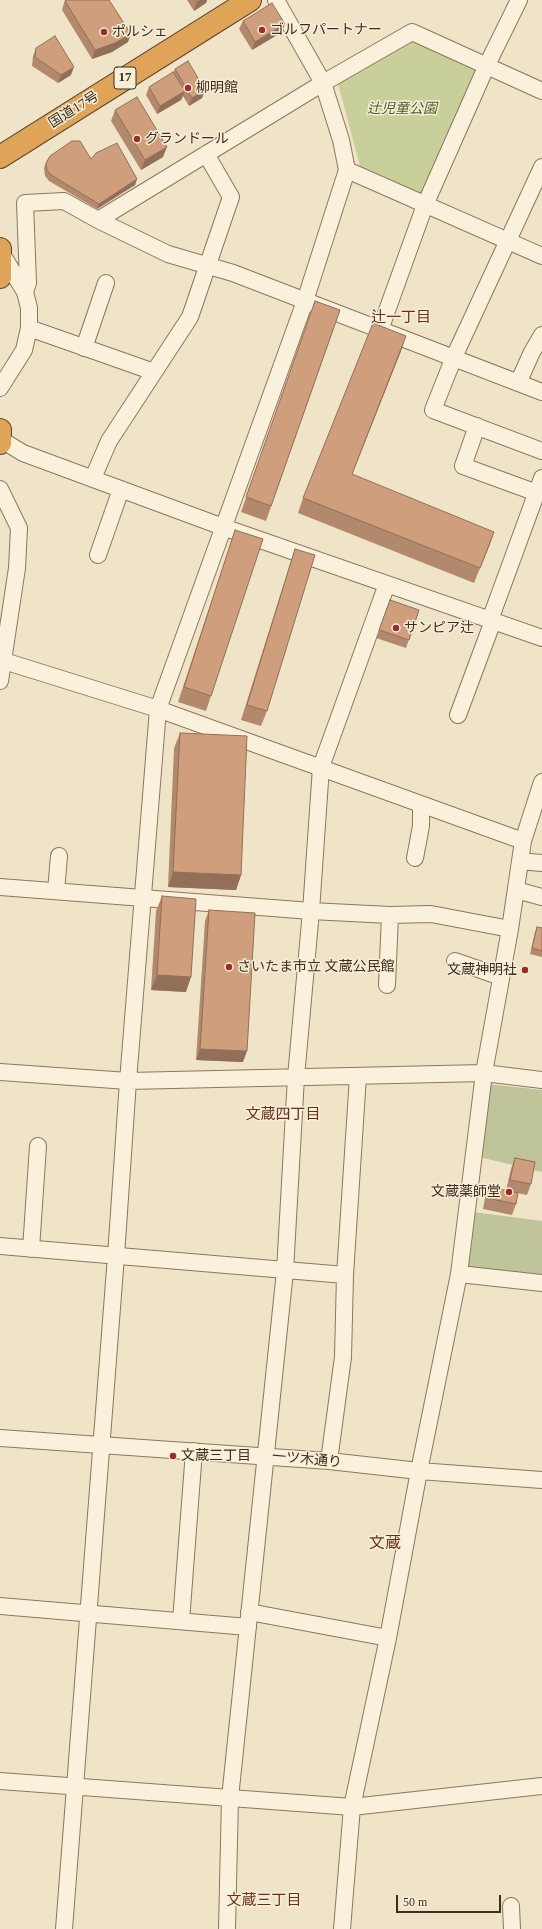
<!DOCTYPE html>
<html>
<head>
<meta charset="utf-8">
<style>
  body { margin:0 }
  #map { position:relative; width:542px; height:1929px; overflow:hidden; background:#f0e4c8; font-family:"Times New Roman",serif }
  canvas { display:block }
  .scale { position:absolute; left:396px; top:1895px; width:105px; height:18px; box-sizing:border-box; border:2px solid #3d2e20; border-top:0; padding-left:5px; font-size:12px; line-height:14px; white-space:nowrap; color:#3d2e20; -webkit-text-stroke:3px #f7eed8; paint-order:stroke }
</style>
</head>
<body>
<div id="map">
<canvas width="542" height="1929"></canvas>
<div class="scale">50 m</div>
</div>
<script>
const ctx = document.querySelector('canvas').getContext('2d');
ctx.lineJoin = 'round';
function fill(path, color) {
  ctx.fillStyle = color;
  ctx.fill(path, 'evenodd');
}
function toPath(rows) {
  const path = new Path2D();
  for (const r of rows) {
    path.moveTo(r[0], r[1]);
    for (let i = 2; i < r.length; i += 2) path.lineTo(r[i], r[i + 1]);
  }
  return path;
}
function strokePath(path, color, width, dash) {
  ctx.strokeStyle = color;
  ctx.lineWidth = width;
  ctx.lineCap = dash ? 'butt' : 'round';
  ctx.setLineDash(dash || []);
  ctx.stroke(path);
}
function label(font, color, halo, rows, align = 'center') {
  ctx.font = font + ' "Times New Roman","Noto Sans JP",serif';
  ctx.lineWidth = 3;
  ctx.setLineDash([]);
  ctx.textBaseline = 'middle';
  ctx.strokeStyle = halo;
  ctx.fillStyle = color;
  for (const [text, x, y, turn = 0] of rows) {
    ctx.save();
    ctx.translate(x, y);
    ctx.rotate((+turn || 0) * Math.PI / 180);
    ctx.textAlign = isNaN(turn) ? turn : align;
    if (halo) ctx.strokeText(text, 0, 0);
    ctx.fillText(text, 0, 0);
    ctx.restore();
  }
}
fill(toPath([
  [409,40,415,41,476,66,477,72,425,195,419,196,361,170,338,84]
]), '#c9cf9b');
fill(toPath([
  [488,1084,542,1090,542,1172,479,1157],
  [473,1212,542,1221,542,1283,467,1271]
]), '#bfc49a');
const minor = toPath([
  [542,167,454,357,433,410,542,451],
  [347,170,542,256],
  [98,220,323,83,412,32,542,91],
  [25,292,28,283,25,203,64,201,98,220,168,254,233,273,542,392],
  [29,328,154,372],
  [380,330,425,205,487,65,519,0],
  [84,348,106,283],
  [518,383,532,352,542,335],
  [0,388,24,350,29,328,29,308,25,292,0,251],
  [477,426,463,466,537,493],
  [0,439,23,453,223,527,542,638],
  [93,478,109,441,190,317,231,197,206,154],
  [0,489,19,528,17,568,0,681],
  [98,555,121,489],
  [490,620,542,478],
  [4,661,158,709,523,841],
  [458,715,493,621],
  [415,858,421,826,421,804],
  [520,861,542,863],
  [0,887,311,911,390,915,431,914,510,929],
  [516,890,542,897],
  [56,891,59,856],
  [455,961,501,977],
  [387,985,390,915],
  [0,1072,128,1081,484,1073,542,1080],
  [0,1246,345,1275,358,1076],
  [31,1249,38,1146],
  [459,1274,542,1283],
  [0,1438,329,1461,419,1471,542,1480],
  [329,1461,343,1357,345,1275],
  [0,1606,248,1627],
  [249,1612,388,1638],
  [181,1621,194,1451],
  [0,1781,352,1807,542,1786],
  [511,1906,512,1929],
  [64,1929,116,1256,128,1081,158,709,305,301,347,170,341,140,323,83,276,0],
  [227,1929,230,1798,285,1271,296,1077,311,911,321,767,387,584],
  [342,1929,352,1807,388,1638,419,1471,459,1274,484,1073,510,929,523,841,542,782]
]);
const highway = toPath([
  [0,157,250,0],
  [0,249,0,277],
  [0,430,0,443]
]);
strokePath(minor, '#8d765c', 18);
strokePath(highway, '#5b4430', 24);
strokePath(minor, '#faf1dc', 16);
strokePath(highway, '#e0a458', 22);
fill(toPath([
  [65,0,109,0,128,42,112,52,92,59,62,10],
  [187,0,207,0,206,3,194,11],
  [243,21,282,32,252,50,239,29],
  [36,48,71,75,58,83,32,66,33,56],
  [175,69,205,90,202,98,189,106,183,96,181,100,157,114,146,95,149,87,173,73],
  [115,110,163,157,141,170,111,121],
  [91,159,137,179,135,185,97,209,49,181,45,176,44,168,46,163],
  [315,301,340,310,266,521,241,512],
  [401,351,352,475,494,532,474,583,298,513,303,498],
  [235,530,211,696,206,711,178,702],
  [295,549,267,711,261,726,241,720,290,564],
  [390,600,419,610,406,648,376,638],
  [180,733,241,875,236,890,168,887,174,748],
  [162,896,186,992,151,990,156,911],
  [209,910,243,1062,196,1060,205,921],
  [537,927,542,928,542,957,530,954,535,932],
  [515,1158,531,1184,527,1195,517,1193,516,1204,512,1215,483,1209,485,1198,489,1187,506,1190,511,1169]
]), '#b2896c');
fill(toPath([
  [201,0,207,0,206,3,194,11,197,2],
  [285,24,282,32,252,50,255,42],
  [131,34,128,42,112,52,92,59,95,50],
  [74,67,71,75,58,83,61,75],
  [205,90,202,98,189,106,192,98],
  [185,91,181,100,157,114,160,106],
  [167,147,163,157,141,170,145,160],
  [137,179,135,185,97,209,99,204],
  [406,336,401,351,346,489,352,474],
  [494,532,489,547,474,583,480,568],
  [173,872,241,875,236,890,168,887],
  [157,975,191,977,186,992,151,990],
  [200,1049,247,1051,243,1062,196,1060]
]), '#916f58');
const building = toPath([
  [67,0,109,0,131,34,115,43,95,50,65,1,67,0],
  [196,0,201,0,197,2,196,0],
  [272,3,285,24,255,42,243,21,272,3],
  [55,36,74,67,61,75,35,57,36,48,55,36],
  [188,61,205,90,192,98,175,69,188,61],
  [173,72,185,91,160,106,149,87,173,72],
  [137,97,167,147,145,160,115,110,137,97],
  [72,141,80,141,91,159,96,153,117,143,137,179,99,204,51,175,47,170,46,163,50,156,72,141],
  [315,301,340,310,271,506,246,497,315,301],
  [373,323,406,336,352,474,494,532,480,568,303,498,373,323],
  [235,530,263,539,211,696,184,687,235,530],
  [295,549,315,555,267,711,247,705,295,549],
  [390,600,419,610,409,640,379,630,390,600],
  [180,733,247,736,241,875,173,872,180,733],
  [162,896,196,899,191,977,157,975,162,896],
  [209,910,255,913,247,1051,200,1049,209,910],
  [537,927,542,928,542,951,532,948,537,927],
  [515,1158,535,1162,531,1184,510,1180,515,1158],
  [489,1187,518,1193,516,1204,487,1198,489,1187]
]);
fill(building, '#cf9f7d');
strokePath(building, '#916f58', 1);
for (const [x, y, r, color] of [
  [262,30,4,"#9e2a2b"],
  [104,32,4,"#9e2a2b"],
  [188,88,4,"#9e2a2b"],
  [137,139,4,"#9e2a2b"],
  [396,628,4,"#9e2a2b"],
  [229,967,4,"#9e2a2b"],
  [525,970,4,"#9e2a2b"],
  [509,1192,4,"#9e2a2b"],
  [173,1456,4,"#9e2a2b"]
]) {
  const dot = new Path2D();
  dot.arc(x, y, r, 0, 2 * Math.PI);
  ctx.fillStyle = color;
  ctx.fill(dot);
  strokePath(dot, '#f7eed8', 1.5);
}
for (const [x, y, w] of [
  [125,78,22]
]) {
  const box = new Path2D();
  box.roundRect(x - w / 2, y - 11, w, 22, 3);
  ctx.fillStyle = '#f7eed8';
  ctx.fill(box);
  strokePath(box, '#3d2e20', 1);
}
label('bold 13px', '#3d2e20', null, [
  ["17",125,78]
]);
label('14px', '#3d2e20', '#f7eed8', [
  ["ゴルフパートナー",270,30],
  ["ポルシェ",112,32],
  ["柳明館",196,88],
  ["グランドール",145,139],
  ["サンピア辻",404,628],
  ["さいたま市立 文蔵公民館",237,967],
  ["文蔵神明社",517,970,"right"],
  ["文蔵薬師堂",501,1192,"right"],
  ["文蔵三丁目",181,1456]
], 'left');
label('italic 14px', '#4d5a26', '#f7eed8', [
  ["辻児童公園",402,109]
]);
label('14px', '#3d2e20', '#f7eed8', [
  ["国道17号",74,110,-32],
  ["一ツ木通り",307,1460,5]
]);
label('15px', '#6b2e1e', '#f7eed8', [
  ["辻一丁目",401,318],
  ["文蔵四丁目",283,1115],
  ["文蔵三丁目",264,1901]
]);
label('16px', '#6b2e1e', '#f7eed8', [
  ["文蔵",385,1544]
]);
</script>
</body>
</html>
